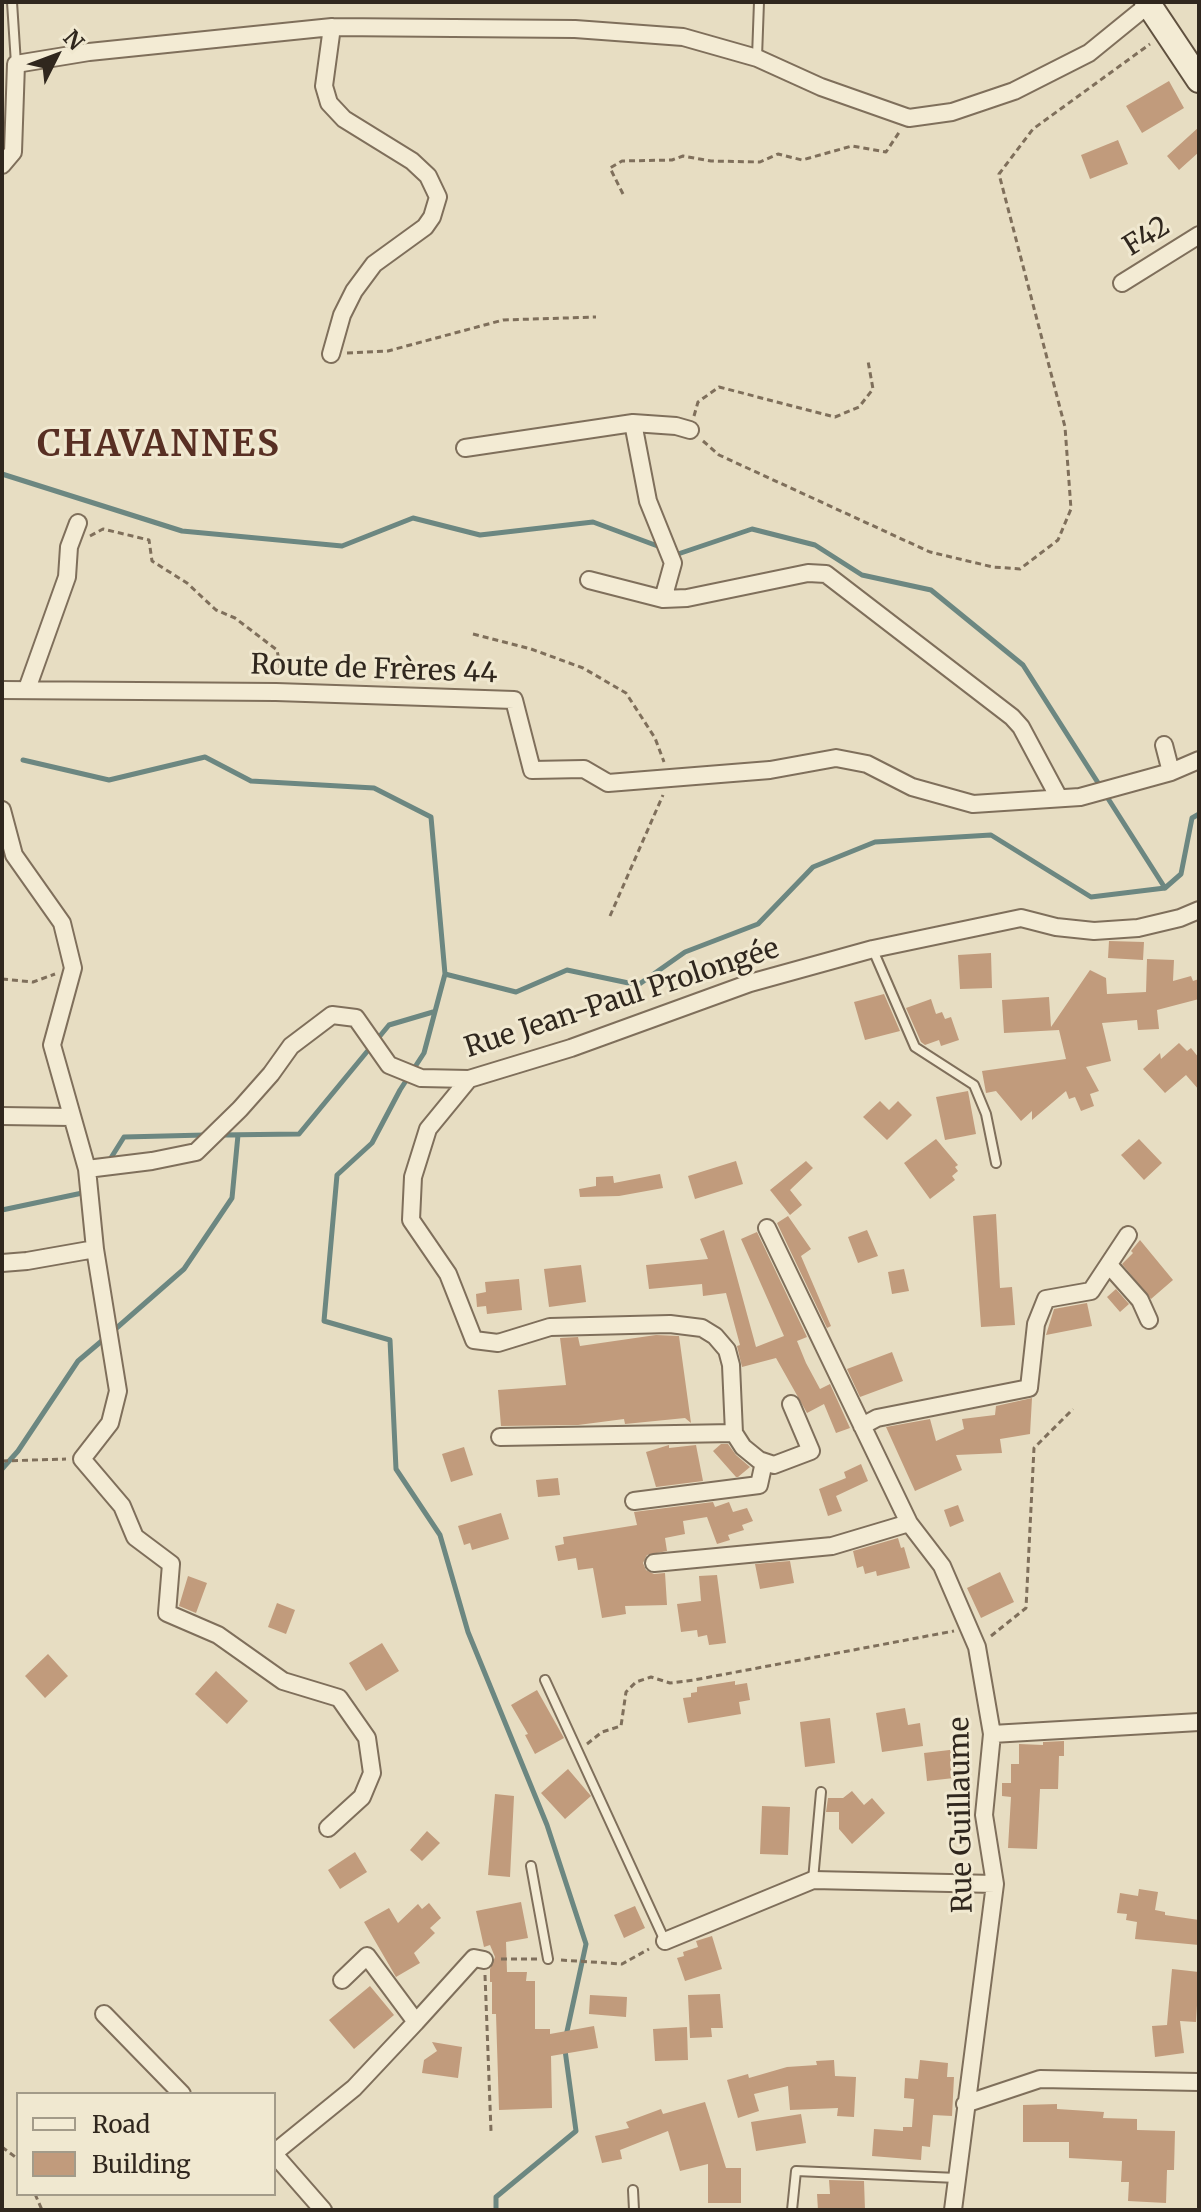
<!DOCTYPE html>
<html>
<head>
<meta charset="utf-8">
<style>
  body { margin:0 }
  #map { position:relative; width:1201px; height:2212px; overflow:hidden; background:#e7ddc2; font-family:Merriweather,serif }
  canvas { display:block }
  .frame { position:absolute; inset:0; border:4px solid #30271e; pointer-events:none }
  .legend { position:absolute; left:16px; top:2092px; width:260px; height:104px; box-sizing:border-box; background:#f0e8d0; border:2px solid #a39b89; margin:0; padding:10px 14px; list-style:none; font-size:24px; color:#30271e }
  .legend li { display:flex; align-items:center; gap:16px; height:40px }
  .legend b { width:40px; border:2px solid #a39b89 }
  .north { position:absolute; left:16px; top:16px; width:80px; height:80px; -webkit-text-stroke:6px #f0e8d0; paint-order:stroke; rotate:48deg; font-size:22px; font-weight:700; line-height:32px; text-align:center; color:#30271e }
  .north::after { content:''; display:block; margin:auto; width:28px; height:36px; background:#30271e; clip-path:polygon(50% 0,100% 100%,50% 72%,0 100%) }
</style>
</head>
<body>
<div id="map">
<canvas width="1201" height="2212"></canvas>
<div class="frame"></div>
<ul class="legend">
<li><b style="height:10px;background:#f3ebd4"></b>Road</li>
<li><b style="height:22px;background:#c19b7c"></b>Building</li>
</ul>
<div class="north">N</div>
</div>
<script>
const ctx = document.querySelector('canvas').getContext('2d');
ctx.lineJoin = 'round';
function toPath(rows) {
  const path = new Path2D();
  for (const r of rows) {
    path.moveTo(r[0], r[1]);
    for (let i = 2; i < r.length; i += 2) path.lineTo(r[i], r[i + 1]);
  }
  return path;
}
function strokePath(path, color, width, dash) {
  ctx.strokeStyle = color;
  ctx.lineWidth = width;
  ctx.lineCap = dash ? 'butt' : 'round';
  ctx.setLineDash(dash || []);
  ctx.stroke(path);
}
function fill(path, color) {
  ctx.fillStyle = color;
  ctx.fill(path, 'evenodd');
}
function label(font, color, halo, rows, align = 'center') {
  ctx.font = font + ' Merriweather,serif';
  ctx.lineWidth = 6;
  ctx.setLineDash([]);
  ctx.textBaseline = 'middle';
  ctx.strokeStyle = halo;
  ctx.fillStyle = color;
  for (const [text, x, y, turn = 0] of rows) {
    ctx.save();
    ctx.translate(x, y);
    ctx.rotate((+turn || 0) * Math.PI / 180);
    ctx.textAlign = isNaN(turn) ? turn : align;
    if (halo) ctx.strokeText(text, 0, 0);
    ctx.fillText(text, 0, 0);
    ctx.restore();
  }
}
strokePath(toPath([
  [2,474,182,531,342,546,413,518,480,535,593,522,663,548],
  [672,552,678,554,752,529,815,545,862,575,931,590,1023,665,1165,888],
  [23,760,109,780,205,757,251,781,374,788,431,817,445,974,424,1053,400,1090,372,1143,337,1175,324,1321,390,1340,396,1469,440,1535,468,1632,547,1825,586,1944,566,2036],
  [445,974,516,992,567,970,638,985,685,952,758,924,813,867,875,842,991,835,1091,897,1165,888,1181,874,1192,818,1199,814],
  [219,1135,299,1134,389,1025,433,1012],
  [109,1161,124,1137,205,1135],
  [2,1210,87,1192],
  [112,1332,184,1269,232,1198,238,1135],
  [2,1469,18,1451,78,1361,104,1339],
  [496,2210,496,2197,576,2131,565,2050]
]), '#6c8781', 5);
fill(toPath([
  [1169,81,1184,108,1142,133,1126,106],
  [1199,127,1199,152,1179,170,1167,156],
  [1118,140,1128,164,1090,179,1081,155],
  [1109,941,1144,942,1143,960,1108,958],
  [991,953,992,988,960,989,958,955],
  [1147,959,1174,960,1173,981,1191,976,1193,981,1199,979,1199,999,1157,1010,1159,1029,1138,1030,1137,1020,1102,1023,1111,1061,1086,1067,1099,1091,1090,1094,1094,1106,1081,1111,1075,1097,1069,1099,1066,1091,1032,1120,1032,1111,1021,1121,996,1091,986,1093,982,1071,1066,1059,1059,1030,1004,1033,1002,1000,1049,997,1051,1027,1090,970,1106,978,1107,994,1146,992],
  [884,994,900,1031,865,1040,854,1002],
  [931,999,936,1014,942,1012,945,1019,951,1017,959,1040,941,1046,939,1040,925,1045,921,1042,906,1008],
  [1179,1043,1187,1051,1191,1048,1199,1058,1199,1090,1186,1075,1165,1093,1143,1069,1160,1053,1161,1059],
  [968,1091,976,1134,945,1140,936,1097],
  [880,1101,889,1110,898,1101,912,1115,887,1140,863,1117],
  [936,1139,958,1165,955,1167,958,1171,952,1176,955,1180,930,1199,904,1163],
  [1139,1139,1162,1163,1144,1180,1121,1155],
  [736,1161,743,1184,695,1199,688,1176],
  [806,1161,813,1168,790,1190,802,1205,790,1215,770,1190],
  [660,1174,663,1188,619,1196,580,1197,579,1189,596,1186,596,1177,613,1176,614,1183],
  [996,1214,1000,1288,1012,1287,1015,1325,981,1327,973,1216],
  [788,1216,811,1249,801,1256,831,1326,827,1328,777,1223],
  [724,1230,756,1347,784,1336,741,1239,757,1232,807,1337,797,1341,806,1363,820,1389,830,1384,850,1428,836,1433,824,1404,807,1413,776,1358,742,1367,737,1346,740,1345,726,1293,703,1296,702,1284,649,1289,646,1265,708,1259,700,1239],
  [867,1230,878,1256,858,1263,848,1237],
  [1140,1240,1173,1280,1151,1299,1122,1264,1133,1253,1131,1251],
  [581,1265,586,1302,549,1307,544,1269],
  [904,1269,909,1291,892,1294,888,1272],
  [519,1279,522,1310,487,1314,486,1306,477,1307,476,1294,486,1292,485,1282],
  [1116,1289,1129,1304,1120,1312,1107,1297],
  [1087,1303,1092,1326,1046,1335,1054,1309],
  [656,1335,679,1336,691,1423,685,1418,625,1424,624,1419,578,1425,501,1426,498,1390,566,1385,560,1338,578,1337,580,1346],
  [892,1352,903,1381,860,1397,847,1369],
  [1032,1398,1030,1434,1000,1439,1002,1453,956,1455,962,1470,915,1491,886,1427,930,1419,936,1441,964,1429,962,1419,995,1415,996,1406],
  [721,1444,728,1444,736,1455,750,1467,738,1477,736,1477,713,1451],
  [669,1445,669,1448,696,1445,703,1481,656,1487,646,1452],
  [464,1447,473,1475,451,1482,442,1454],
  [861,1464,868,1481,836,1496,842,1511,828,1516,819,1489,846,1478,844,1472],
  [558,1478,560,1495,538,1497,536,1480],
  [713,1502,715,1507,729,1502,733,1512,747,1508,753,1521,742,1525,744,1530,728,1535,730,1540,717,1544,707,1517,683,1521,685,1534,665,1538,667,1551,647,1555,643,1563,646,1570,654,1574,665,1573,667,1605,625,1606,626,1614,602,1618,593,1568,578,1570,576,1558,558,1561,555,1546,564,1544,563,1537,637,1525,634,1512],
  [958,1505,964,1521,950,1527,944,1510],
  [501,1513,509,1539,472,1550,470,1543,464,1545,458,1526],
  [898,1538,901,1548,904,1547,910,1568,877,1576,876,1571,865,1574,863,1566,857,1568,853,1551],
  [790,1561,794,1583,760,1589,755,1564],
  [1000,1572,1014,1602,981,1618,967,1588],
  [717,1575,726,1643,709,1645,707,1635,698,1637,697,1630,681,1632,677,1604,701,1601,699,1576],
  [188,1576,207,1583,196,1613,179,1606],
  [277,1603,295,1610,286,1634,268,1627],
  [382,1643,399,1671,366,1691,349,1663],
  [48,1654,68,1676,45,1698,25,1676],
  [216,1671,248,1701,227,1724,195,1694],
  [735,1681,735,1685,747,1683,750,1700,739,1702,741,1714,688,1723,683,1698,691,1697,691,1693,697,1692,697,1687],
  [537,1690,564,1738,535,1754,525,1735,528,1734,511,1705],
  [905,1708,908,1725,920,1723,923,1746,882,1752,876,1713],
  [830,1718,835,1763,805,1767,800,1722],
  [1064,1741,1064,1756,1059,1756,1058,1789,1040,1789,1037,1849,1008,1848,1011,1797,1002,1796,1002,1783,1011,1783,1011,1764,1019,1764,1019,1744,1043,1745,1043,1742],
  [958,1749,960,1770,953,1770,954,1778,927,1781,924,1753],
  [568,1769,591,1796,565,1819,541,1793],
  [852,1791,864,1805,872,1798,885,1813,852,1844,839,1829,839,1812,826,1812,828,1798,843,1798],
  [495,1794,514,1796,510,1877,488,1875],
  [762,1806,790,1807,788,1855,760,1854],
  [427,1831,440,1843,422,1861,410,1850],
  [355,1852,367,1872,340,1889,328,1870],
  [1139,1889,1158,1892,1155,1910,1165,1912,1165,1915,1199,1920,1199,1945,1135,1939,1137,1922,1126,1920,1127,1914,1117,1913,1120,1893,1138,1896],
  [521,1902,528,1938,506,1942,507,1972,527,1972,526,1981,535,1981,535,2029,550,2029,550,2034,594,2026,598,2048,551,2056,552,2108,499,2110,496,2014,492,2014,492,1982,490,1982,490,1969,495,1957,490,1945,484,1947,476,1911],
  [429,1903,441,1918,430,1928,435,1933,414,1953,420,1963,396,1977,364,1922,389,1908,398,1923,418,1904,422,1909],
  [635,1906,645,1928,624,1938,614,1915],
  [712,1936,722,1969,685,1981,677,1958,684,1956,683,1952,698,1947,696,1941],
  [1172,1969,1199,1972,1196,2022,1180,2021,1184,2053,1155,2057,1152,2026,1167,2025],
  [370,1986,394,2015,354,2049,329,2020],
  [720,1994,723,2028,711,2028,712,2037,690,2038,688,1995],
  [590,1995,627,1997,626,2017,589,2014],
  [687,2027,688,2060,655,2061,653,2029],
  [432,2042,462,2047,458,2078,422,2073,424,2060,437,2051],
  [834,2060,835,2076,856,2077,854,2117,837,2116,838,2108,790,2110,788,2086,754,2094,759,2111,738,2118,727,2080,748,2074,749,2078,787,2067,817,2065,816,2061],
  [920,2060,948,2063,947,2077,954,2077,952,2116,933,2115,930,2147,922,2146,921,2160,872,2156,874,2129,903,2131,903,2127,912,2127,914,2099,904,2098,905,2078,918,2079],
  [705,2102,726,2168,741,2168,741,2203,708,2203,708,2164,680,2171,668,2131,620,2150,622,2159,602,2163,595,2136,629,2128,626,2122,661,2109,663,2114],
  [1057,2104,1057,2109,1104,2112,1103,2118,1137,2119,1137,2130,1175,2131,1174,2170,1167,2170,1166,2203,1128,2201,1129,2182,1121,2182,1122,2161,1069,2158,1069,2142,1023,2142,1023,2105],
  [801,2114,806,2143,756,2151,751,2122],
  [829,2180,864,2181,865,2210,818,2210,817,2194,830,2194]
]), '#c19b7c');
const service = toPath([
  [12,2,16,64],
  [757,57,759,2],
  [873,950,915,1047,974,1085,986,1114,996,1163],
  [545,1680,665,1941],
  [531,1866,548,1959],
  [813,1880,821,1792],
  [633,2190,634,2210],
  [792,2210,796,2171,957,2178]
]);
const minor = toPath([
  [2,165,13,152,16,64,89,52,332,27,575,29,683,37,757,58,821,87,909,118,952,112,1014,91,1089,53,1148,5],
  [1122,283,1199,235],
  [331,354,342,315,354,291,374,264,425,227,432,217,438,197,428,176,412,161,344,119,329,103,324,86,332,27],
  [633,423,648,501,673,563,663,599],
  [465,448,633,423,676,426,690,430],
  [589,580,663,599,687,598,808,573,826,574,1012,717,1021,727,1059,798],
  [27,689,67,577,69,547,78,523],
  [2,690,276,692,514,700,532,770,584,769,608,783,770,770,836,758,867,764,912,787,973,804,1080,797,1171,772,1199,760],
  [1164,745,1171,772],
  [2,810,14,855,62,923,73,968,52,1045,87,1169,95,1249,118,1391,110,1423,82,1459,122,1506,135,1537,171,1564,167,1613,218,1635,283,1681,339,1698,367,1738,372,1773,362,1797,328,1828],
  [469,1079,428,1129,413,1177,411,1220,448,1274,474,1340,498,1343,550,1327,670,1324,702,1328,715,1336,727,1350,731,1365,734,1433,743,1447,759,1460,774,1465,811,1451,791,1404],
  [2,1116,71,1117],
  [87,1169,152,1161,196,1152,240,1109,271,1074,291,1046,332,1015,356,1018,389,1065,421,1078,469,1079,571,1048,750,983,873,949,1021,918,1056,927,1094,931,1138,928,1180,918,1199,910],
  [767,1228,909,1523,942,1566,977,1647,992,1734,984,1815,995,1884,953,2210],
  [2,1263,27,1261,95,1249],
  [1109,1265,1140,1300,1149,1320],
  [862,1426,877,1418,1029,1388,1036,1324,1046,1299,1091,1291,1128,1235],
  [500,1437,734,1433],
  [634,1501,759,1485,764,1462],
  [654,1563,832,1546,909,1523],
  [992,1734,1199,1722],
  [665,1941,813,1880,995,1884],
  [342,1980,367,1956,416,2022,474,1958,484,1960],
  [104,2014,182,2094],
  [965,2104,1040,2079,1199,2082],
  [274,2153,354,2088,416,2022],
  [274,2154,323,2210]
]);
const secondary = toPath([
  [1147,2,1199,80]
]);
strokePath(service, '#7f6f5b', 12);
strokePath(minor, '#7f6f5b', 20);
strokePath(secondary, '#60513f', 28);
strokePath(toPath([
  [623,194,610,168,622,161,672,160,683,156,711,161,760,162,778,154,802,160,852,146,886,152,900,131],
  [347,353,388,351,503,320,596,317],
  [694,416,698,402,719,387,835,417,859,407,873,389,868,361],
  [703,441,719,455,930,552,993,567,1020,569,1058,540,1071,509,1065,427,999,174,1033,129,1150,44],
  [90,536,103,529,149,540,152,561,187,583,216,610,235,618,277,650,280,666,279,676],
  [473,634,531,649,583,668,626,693,655,738,664,762],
  [610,916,663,795],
  [2,979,33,982,55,974],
  [2,1461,66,1459],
  [991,1636,1026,1608,1034,1448,1073,1409],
  [587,1744,602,1732,621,1726,626,1692,636,1682,651,1677,670,1683,694,1680,954,1631],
  [501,1959,537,1959],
  [561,1960,622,1964,649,1949],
  [485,1975,491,2131],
  [2,2147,18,2159],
  [35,2194,42,2210]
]), '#7f6f5b', 3, [6, 4]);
strokePath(service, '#f3ebd4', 8);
strokePath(minor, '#f3ebd4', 16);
strokePath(secondary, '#f3ebd4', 24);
label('28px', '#30271e', '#f0e8d0', [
  ["F42",1147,237,-32],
  ["Route de Frères 44",374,670,2],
  ["Rue Jean-Paul Prolongée",622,999,-18],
  ["Rue Guillaume",962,1815,-91]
]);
ctx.letterSpacing = '2px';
label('bold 36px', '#582f23', '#f0e8d0', [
  ["CHAVANNES",159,446]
]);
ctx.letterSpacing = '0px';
</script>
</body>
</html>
